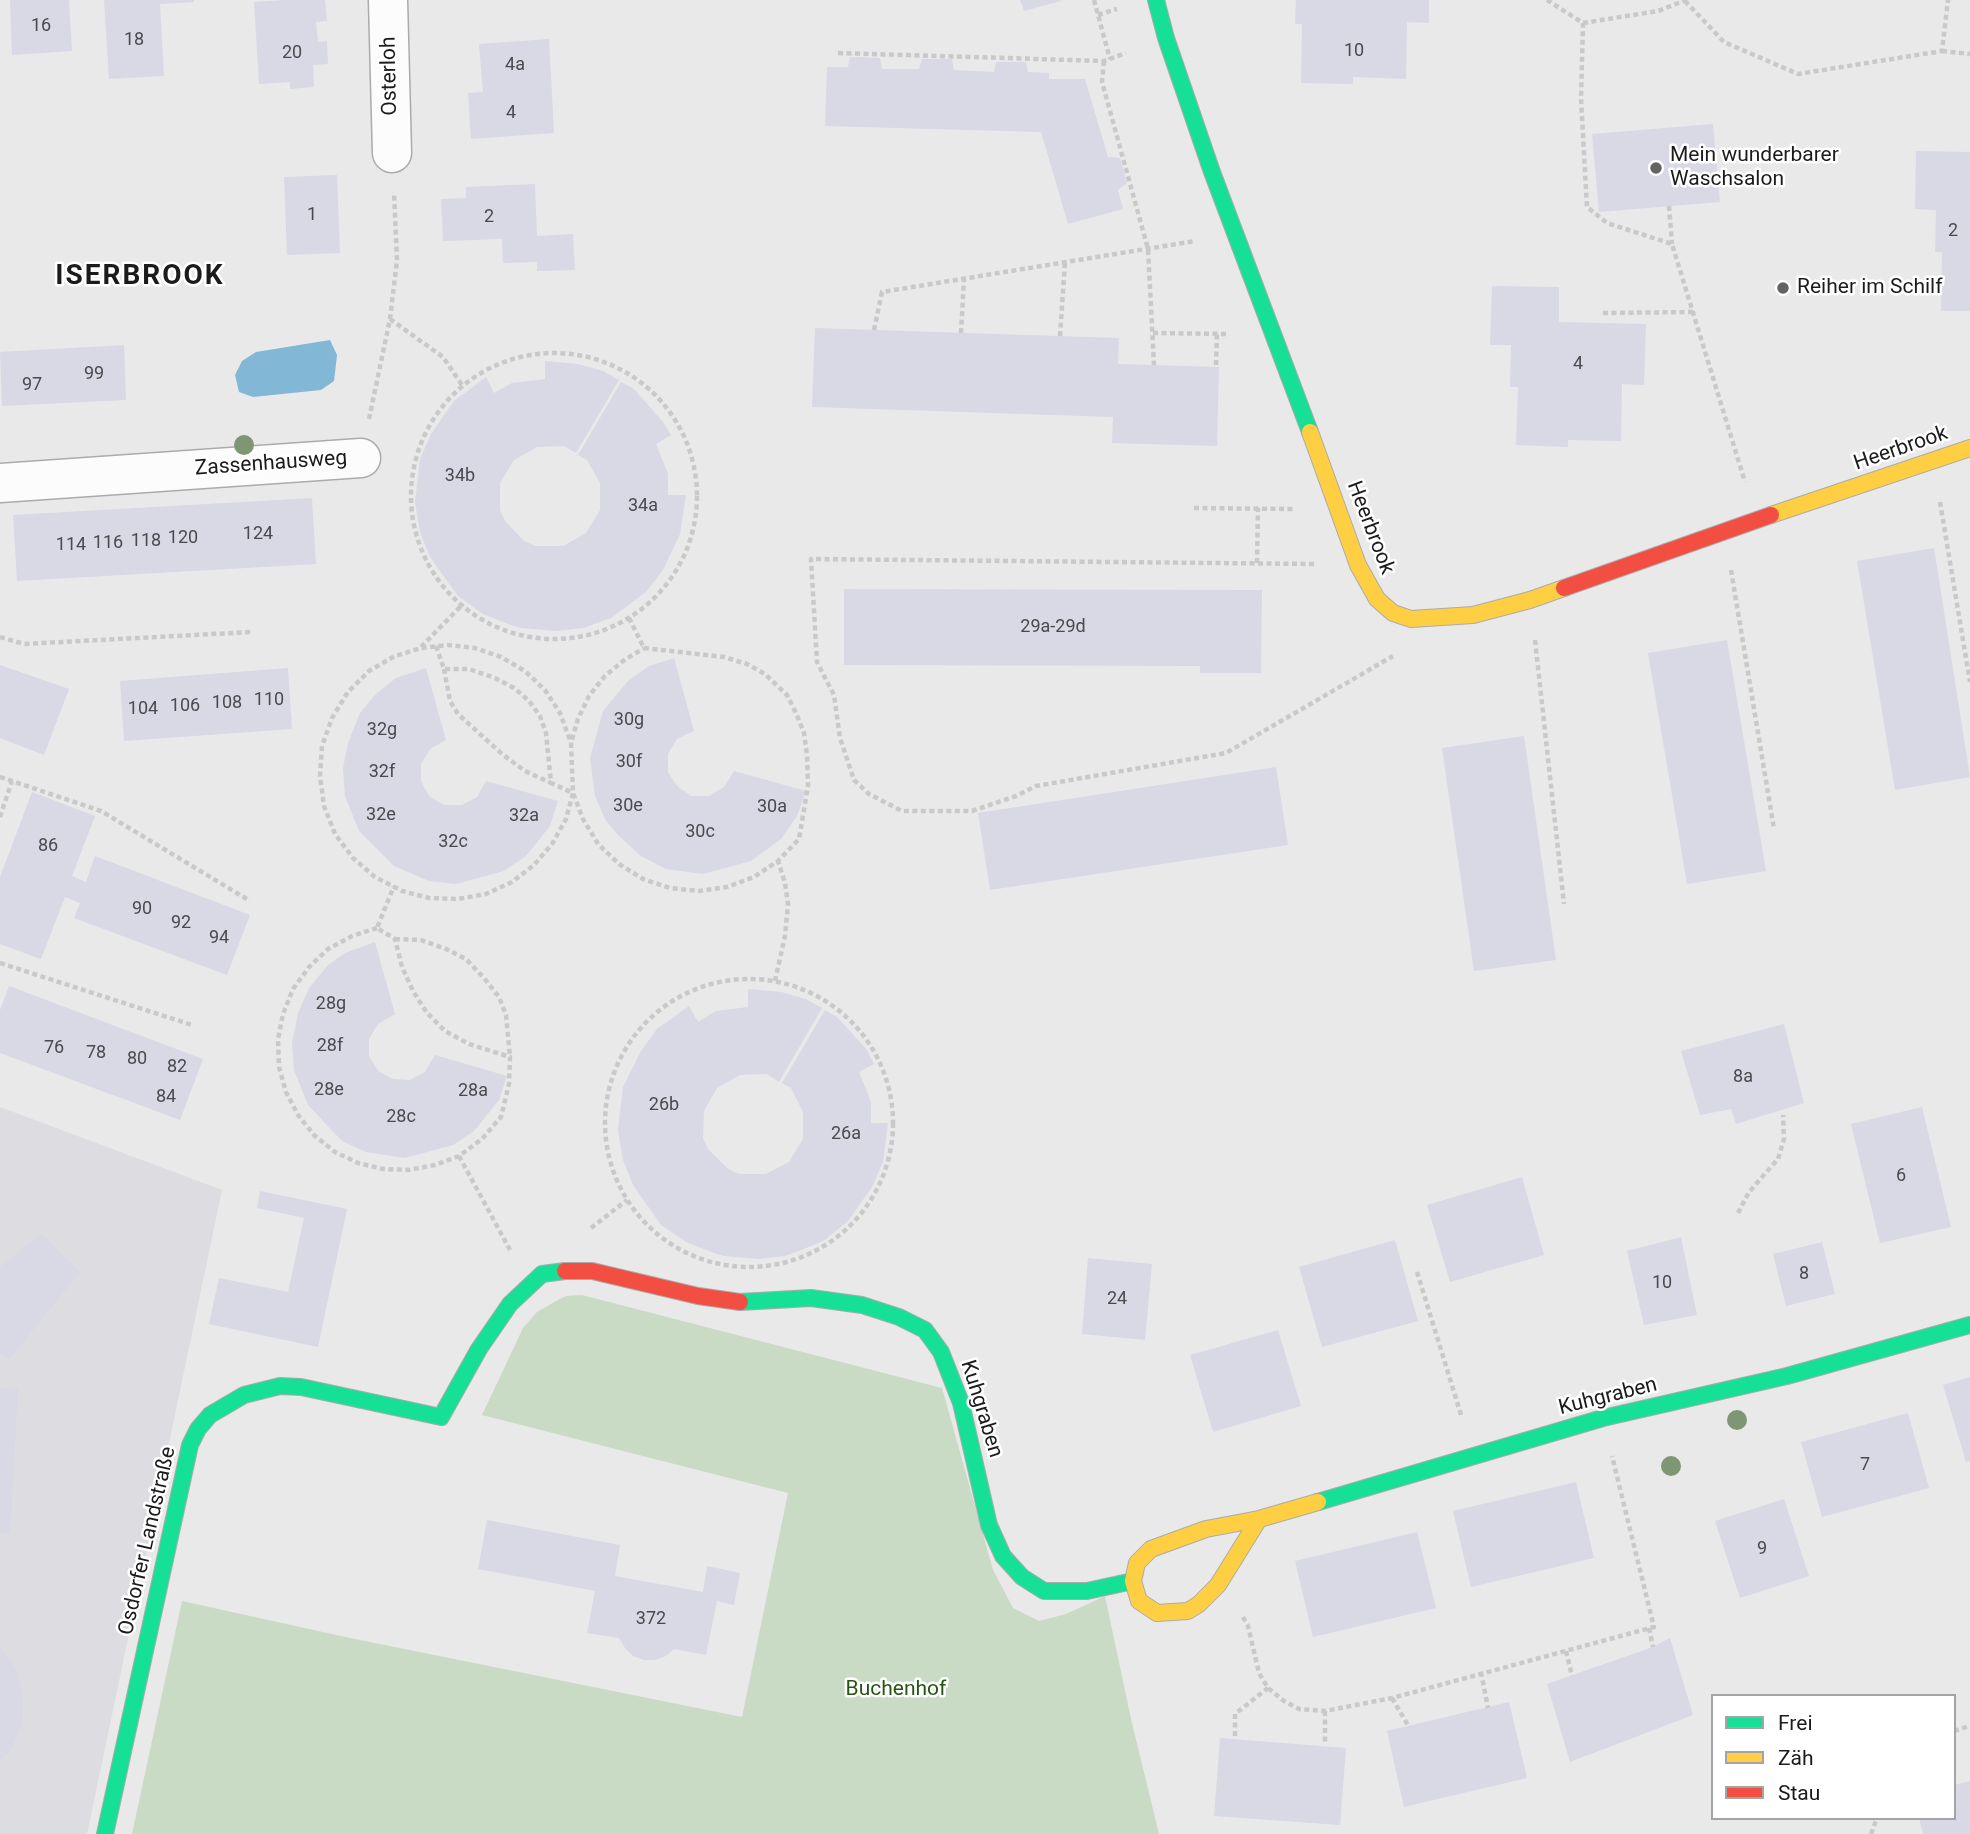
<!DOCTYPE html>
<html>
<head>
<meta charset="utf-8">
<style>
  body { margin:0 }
  #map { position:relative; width:1970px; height:1834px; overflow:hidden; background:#e9e9e9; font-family:Roboto,sans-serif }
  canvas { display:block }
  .legend { position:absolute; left:1711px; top:1694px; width:245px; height:126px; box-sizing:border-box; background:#fff; border:2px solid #a4a4a4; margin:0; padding:9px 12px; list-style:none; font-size:21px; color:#1b1b1c }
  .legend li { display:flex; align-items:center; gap:14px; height:35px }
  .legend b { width:35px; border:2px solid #a4a4a4 }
</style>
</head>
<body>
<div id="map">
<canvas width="1970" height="1834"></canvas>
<ul class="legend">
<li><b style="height:9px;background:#16e098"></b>Frei</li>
<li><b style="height:9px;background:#ffcf43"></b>Zäh</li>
<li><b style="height:9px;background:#f24e42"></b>Stau</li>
</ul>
</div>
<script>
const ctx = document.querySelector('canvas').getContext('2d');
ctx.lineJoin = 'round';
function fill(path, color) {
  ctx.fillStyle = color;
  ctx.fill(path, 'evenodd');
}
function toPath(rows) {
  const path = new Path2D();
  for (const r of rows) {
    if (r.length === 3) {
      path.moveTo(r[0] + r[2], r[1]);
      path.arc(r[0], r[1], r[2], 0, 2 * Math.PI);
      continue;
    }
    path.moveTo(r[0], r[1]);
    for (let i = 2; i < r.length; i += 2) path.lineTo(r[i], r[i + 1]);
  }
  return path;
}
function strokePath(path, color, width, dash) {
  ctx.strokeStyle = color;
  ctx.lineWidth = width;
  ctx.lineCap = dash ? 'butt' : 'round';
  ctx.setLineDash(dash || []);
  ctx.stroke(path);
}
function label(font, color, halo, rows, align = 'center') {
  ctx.font = font + ' Roboto,sans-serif';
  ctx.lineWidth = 5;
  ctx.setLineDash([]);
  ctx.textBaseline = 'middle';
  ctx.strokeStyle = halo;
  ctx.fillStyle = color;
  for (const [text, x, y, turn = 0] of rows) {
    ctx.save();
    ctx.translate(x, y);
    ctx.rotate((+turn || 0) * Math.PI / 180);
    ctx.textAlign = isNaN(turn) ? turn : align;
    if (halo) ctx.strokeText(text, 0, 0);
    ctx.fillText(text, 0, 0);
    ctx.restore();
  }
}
fill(toPath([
  [0,1107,222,1190,87,1834,0,1834]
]), '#dcdce1');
fill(toPath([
  [582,1295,942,1388,993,1570,1013,1608,1039,1621,1066,1614,1105,1596,1131,1719,1159,1834,132,1834,182,1601,350,1638,742,1717,788,1493,482,1415,523,1328,537,1312,556,1301,566,1296]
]), '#c9dbc4');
fill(toPath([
  [330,340,337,355,334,381,321,390,253,397,239,392,235,375,242,361,256,352]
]), '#82b7d6');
fill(toPath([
  [10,0,69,0,72,51,12,55],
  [104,0,194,0,194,2,160,4,164,76,109,79],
  [284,0,325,0,327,21,316,22,318,42,327,41,328,64,313,65,314,87,290,89,290,82,259,84,254,2],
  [1020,0,1061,0,1061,1,1024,11],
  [1296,0,1429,0,1429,23,1407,22,1406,79,1353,77,1353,84,1301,83,1302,24,1295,24],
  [549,39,554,133,471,139,468,93,483,92,479,44],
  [850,57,880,58,882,69,919,69,922,59,952,59,954,70,994,72,996,62,1026,62,1028,72,1049,73,1049,79,1085,79,1108,157,1120,158,1127,183,1118,190,1123,209,1068,224,1041,132,825,126,827,67,848,67],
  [1713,124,1720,202,1599,212,1592,134],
  [1916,151,1970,152,1970,311,1941,311,1942,252,1935,252,1936,210,1915,209],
  [337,175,340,253,287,255,284,177],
  [535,184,537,236,573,234,575,270,537,271,537,262,503,263,502,239,443,241,441,199,466,198,466,187],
  [1492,286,1559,287,1559,322,1646,324,1644,385,1622,384,1621,441,1568,440,1568,447,1516,445,1518,387,1510,387,1511,345,1490,345],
  [815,328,1119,338,1118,364,1219,367,1217,446,1112,443,1113,417,812,407],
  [124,345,126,400,2,406,0,352],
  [545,361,578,364,603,371,619,380,576,453,564,446,537,447,514,460,500,483,500,510,505,521,524,541,536,546,563,546,586,533,600,510,600,483,587,460,578,455,621,382,634,389,663,422,671,435,656,444,668,474,668,495,686,495,680,534,663,570,646,592,611,618,583,628,556,631,521,628,508,624,483,614,458,596,430,557,420,532,415,502,420,459,431,434,454,401,486,377,494,393,512,383,545,379],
  [312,498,316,564,17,581,13,515],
  [1934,548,1970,777,1895,790,1857,561],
  [844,589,1262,590,1261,673,1200,673,1200,666,844,665],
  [1727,640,1766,871,1687,884,1648,653],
  [674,658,694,731,677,739,668,754,668,772,677,786,691,796,709,796,724,787,734,771,806,791,797,816,781,839,751,861,703,874,666,869,641,856,619,836,606,821,595,796,590,758,603,711,628,681,649,666],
  [0,665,69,689,44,755,0,738],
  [288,668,292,729,124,741,120,681],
  [426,668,446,740,430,749,421,764,421,781,429,796,444,805,462,805,477,797,486,781,558,801,550,826,526,856,504,871,456,884,429,881,394,866,359,831,345,796,343,768,348,743,360,713,376,694,396,678],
  [1524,736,1556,960,1474,971,1442,748],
  [1276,767,1288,845,990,890,978,813],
  [32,792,95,816,72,876,86,882,95,856,250,915,227,975,74,918,80,903,65,897,41,959,0,944,0,877],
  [375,942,395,1014,378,1024,369,1039,369,1056,378,1071,393,1079,410,1080,425,1072,435,1055,507,1076,499,1100,474,1131,453,1145,405,1158,366,1152,342,1141,308,1105,294,1070,292,1043,298,1013,309,988,328,965,345,953],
  [9,986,203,1059,180,1120,0,1053,0,1010],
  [748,989,781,992,806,999,822,1008,779,1082,767,1074,740,1075,717,1088,704,1111,703,1138,708,1149,728,1169,739,1174,766,1174,789,1162,803,1139,803,1112,791,1088,782,1083,825,1010,837,1017,867,1050,874,1064,859,1072,871,1102,871,1123,888,1123,883,1162,872,1187,849,1220,825,1240,814,1245,785,1256,759,1259,724,1256,711,1252,686,1242,661,1225,633,1185,623,1160,618,1130,623,1087,641,1051,657,1029,689,1006,698,1022,716,1011,748,1007],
  [1784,1024,1804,1103,1736,1124,1731,1109,1700,1115,1681,1051],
  [1922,1107,1951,1227,1880,1243,1851,1124],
  [1522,1177,1544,1255,1450,1282,1427,1205],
  [260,1191,347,1209,318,1347,209,1324,219,1278,288,1292,304,1218,257,1208],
  [41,1234,80,1272,9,1359,0,1353,0,1267],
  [1681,1237,1697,1315,1644,1325,1627,1251],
  [1395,1240,1418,1321,1322,1347,1299,1267],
  [1822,1242,1835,1294,1786,1306,1773,1254],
  [1088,1258,1152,1264,1145,1340,1082,1334],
  [1278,1330,1301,1406,1213,1432,1190,1355],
  [1970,1377,1970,1461,1966,1462,1943,1385],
  [0,1388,18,1389,10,1534,0,1533],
  [1908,1413,1929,1488,1822,1517,1801,1442],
  [1576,1482,1594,1558,1471,1587,1453,1511],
  [1784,1499,1809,1576,1740,1598,1715,1521],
  [487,1520,620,1545,615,1576,703,1592,707,1566,740,1573,734,1605,717,1601,706,1655,674,1649,666,1656,655,1660,644,1660,633,1656,625,1648,619,1638,587,1633,595,1591,478,1569],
  [1417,1532,1436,1608,1313,1637,1295,1561],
  [1670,1638,1693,1715,1570,1762,1547,1684,1653,1647],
  [0,1646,15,1667,23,1694,22,1722,12,1748,0,1761],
  [1509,1702,1527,1778,1404,1807,1387,1731],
  [1220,1738,1346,1748,1340,1825,1214,1816],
  [1970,1781,1970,1834,1923,1834,1919,1818,1954,1818,1954,1785]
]), '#d9d8e5');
const street = toPath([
  [388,0,392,153],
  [0,483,361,458]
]);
const fast = toPath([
  [1156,0,1166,38,1212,172,1310,432],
  [740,1302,811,1298,862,1305,899,1317,925,1330,941,1352,961,1403,989,1525,1003,1556,1022,1577,1044,1591,1087,1591,1133,1581],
  [1318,1502,1603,1418,1787,1376,1970,1325],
  [105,1834,190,1445,198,1429,210,1415,244,1395,280,1386,301,1387,441,1417,479,1349,510,1304,542,1274,565,1271]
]);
const slow = toPath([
  [1310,432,1358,565,1377,599,1393,613,1411,619,1473,615,1530,600,1564,588],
  [1771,515,1970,448],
  [1259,1519,1218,1585,1199,1604,1188,1611,1157,1613,1139,1601,1133,1581,1137,1563,1151,1549,1206,1529,1259,1519,1318,1502]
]);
const jam = toPath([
  [1564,588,1771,515],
  [565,1271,592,1271,698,1296,740,1302]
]);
strokePath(street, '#ababab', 41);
strokePath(fast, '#ababab', 18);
strokePath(slow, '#ababab', 18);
strokePath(jam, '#ababab', 18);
strokePath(toPath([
  [1094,0,1110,59],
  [1547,0,1583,23,1581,99,1587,207,1607,223,1672,244,1745,482],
  [1685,1,1724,42,1798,74,1942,51,1948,0],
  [1098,15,1117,9],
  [1583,23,1658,11,1686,0],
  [1942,51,1970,54],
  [838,53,1104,61,1126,53],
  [1104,61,1102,82,1148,249,1154,365],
  [1669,206,1672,244],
  [1603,313,1693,312],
  [390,319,443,357,462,385],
  [874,330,882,292,1195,241],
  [961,333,964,279],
  [1153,333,1228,334],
  [1060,336,1065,262],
  [554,496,143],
  [1216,365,1217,334],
  [369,419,390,319,397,260,394,192],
  [1940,502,1970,682],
  [1194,508,1295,509],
  [1257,563,1258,508],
  [1314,564,811,559,817,662,834,695,840,738,854,780,869,794,902,811,972,811,1016,796,1036,786,1226,753,1393,656],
  [1731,570,1774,829],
  [629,618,644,648],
  [0,637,24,644,251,632],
  [1535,640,1564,904],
  [436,646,444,669,469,669,495,678,514,688,529,701,540,716,546,733,551,783,573,793,566,819,552,844,534,865,512,882,486,894,458,899,429,898,402,891,375,877,353,858,335,834,324,806,320,776,322,746,332,718,348,692,369,671,395,656,421,648,448,645,475,648,501,657,525,671,545,690,560,713,571,743],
  [421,647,461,606],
  [644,648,724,657,747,664,765,674,787,695,796,713,804,733,807,755,808,786,799,839,778,861,754,877,727,887,699,891,670,888,643,879,619,864,598,844,583,819,573,793,571,743,578,719,589,696,604,677,623,661,644,648],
  [444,669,450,701,458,714,502,754,525,771,551,783],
  [0,777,101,811,250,901],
  [0,817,12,781],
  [377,928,352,936,328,949,309,967,293,989,283,1014,278,1039,279,1067,286,1092,298,1115,314,1135,335,1152,358,1163,383,1169,409,1170,435,1165,459,1156,482,1139,501,1117,509,1084,510,1057,469,1044,445,1031,427,1013,413,991,402,967,395,939,377,928,394,886],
  [395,939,421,940,446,949,466,959,484,978,499,997,506,1015,510,1057],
  [0,963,192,1025],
  [749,1123,144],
  [775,981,785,936,788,904,785,883,778,861],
  [459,1156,510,1250],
  [1738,1213,1749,1192,1778,1159,1784,1139,1783,1115],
  [591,1228,627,1200],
  [1417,1272,1462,1418],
  [1243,1617,1248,1626,1259,1673,1268,1688,1284,1701,1299,1709,1325,1711,1392,1698,1654,1627,1612,1456],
  [1649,1628,1653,1647],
  [1566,1651,1572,1676],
  [1481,1672,1488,1708],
  [1392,1698,1409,1727],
  [1325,1711,1325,1744],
  [1954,1731,1970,1726],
  [1235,1736,1235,1714,1268,1688],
  [1871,1834,1877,1818]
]), '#c9c9c9', 4.5, [5, 3.5]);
strokePath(street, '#fcfcfc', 38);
strokePath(fast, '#16e098', 16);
strokePath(slow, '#ffcf43', 16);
strokePath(jam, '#f24e42', 16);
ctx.fillStyle = '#7e9674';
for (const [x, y] of [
  [244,445],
  [1737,1420],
  [1671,1466]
]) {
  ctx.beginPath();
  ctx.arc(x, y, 10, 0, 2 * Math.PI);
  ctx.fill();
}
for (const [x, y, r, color] of [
  [1656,168,7,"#636364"],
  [1783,288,7,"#636364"]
]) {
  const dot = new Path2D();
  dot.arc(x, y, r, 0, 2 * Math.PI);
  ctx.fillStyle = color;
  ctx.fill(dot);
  strokePath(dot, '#fff', 2.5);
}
label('18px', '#4a4a4e', null, [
  ["16",41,26],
  ["18",134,40],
  ["10",1354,51],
  ["20",292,53],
  ["4a",515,65],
  ["4",511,113],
  ["1",312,215],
  ["2",489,217],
  ["2",1953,231],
  ["4",1578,364],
  ["99",94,374],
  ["97",32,385],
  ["34b",460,476],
  ["34a",643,506],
  ["124",258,534],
  ["120",183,538],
  ["118",146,541],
  ["116",108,543],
  ["114",71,545],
  ["29a-29d",1053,627],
  ["110",269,700],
  ["108",227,703],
  ["106",185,706],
  ["104",143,709],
  ["30g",629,720],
  ["32g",382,730],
  ["30f",629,762],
  ["32f",382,772],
  ["30e",628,806],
  ["30a",772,807],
  ["32e",381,815],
  ["32a",524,816],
  ["30c",700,832],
  ["32c",453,842],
  ["86",48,846],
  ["90",142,909],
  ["92",181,923],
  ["94",219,938],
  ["28g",331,1004],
  ["28f",330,1046],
  ["76",54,1048],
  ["78",96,1053],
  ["80",137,1059],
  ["82",177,1067],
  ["8a",1743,1077],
  ["28e",329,1090],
  ["28a",473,1091],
  ["84",166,1097],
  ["26b",664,1105],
  ["28c",401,1117],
  ["26a",846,1134],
  ["6",1901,1176],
  ["8",1804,1274],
  ["10",1662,1283],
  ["24",1117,1299],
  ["7",1865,1465],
  ["9",1762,1549],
  ["372",651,1619]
]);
label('21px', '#1b1b1c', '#fff', [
  ["Osterloh",390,76,-91],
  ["Heerbrook",1901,449,-19],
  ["Zassenhausweg",271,464,-4],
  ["Heerbrook",1370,528,69],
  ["Kuhgraben",1608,1397,-14],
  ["Kuhgraben",981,1409,73],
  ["Osdorfer Landstraße",148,1541,-77]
]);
label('21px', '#1b1b1c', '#fff', [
  ["Mein wunderbarer",1670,156],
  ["Waschsalon",1670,180],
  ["Reiher im Schilf",1797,288]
], 'left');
label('21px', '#275315', '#fff', [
  ["Buchenhof",896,1690]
]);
ctx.letterSpacing = '2px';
label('bold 28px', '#1b1b1c', '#fff', [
  ["ISERBROOK",140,277]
]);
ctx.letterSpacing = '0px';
</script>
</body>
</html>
